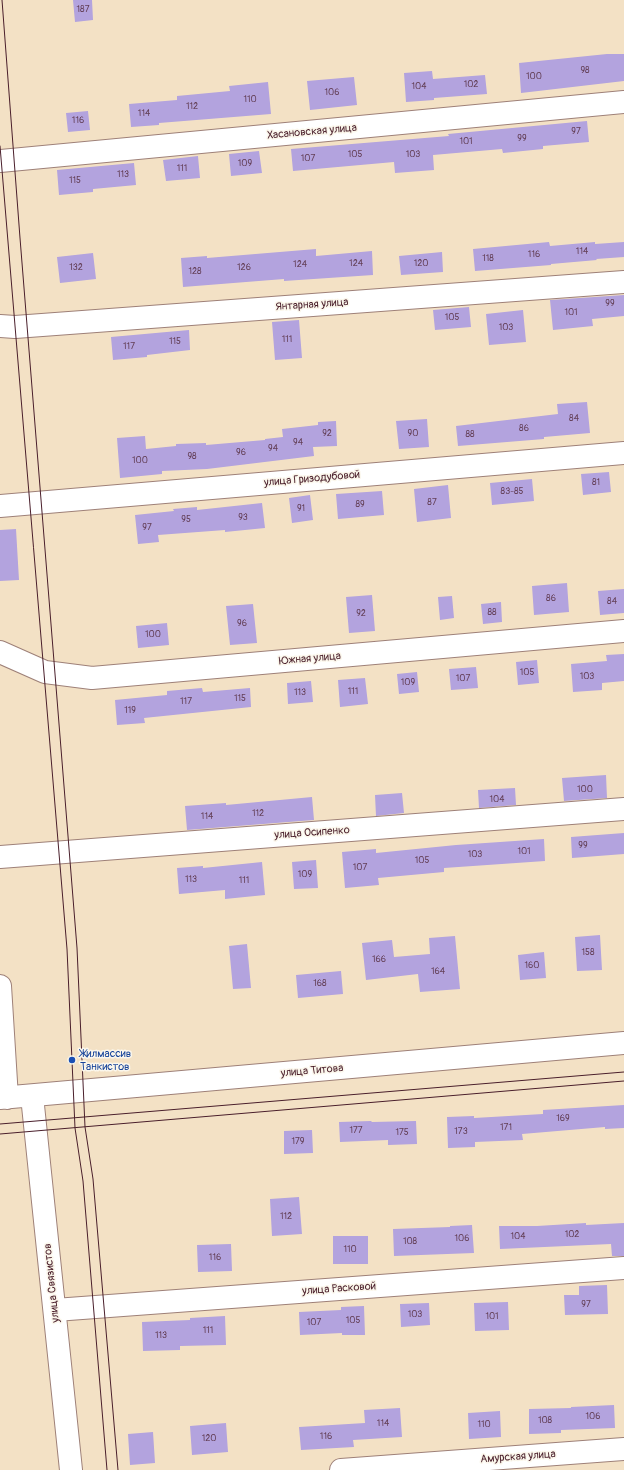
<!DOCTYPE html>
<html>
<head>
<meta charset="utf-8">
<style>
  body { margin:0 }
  canvas { display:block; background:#f3e1c5 }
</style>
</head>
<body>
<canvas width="624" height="1470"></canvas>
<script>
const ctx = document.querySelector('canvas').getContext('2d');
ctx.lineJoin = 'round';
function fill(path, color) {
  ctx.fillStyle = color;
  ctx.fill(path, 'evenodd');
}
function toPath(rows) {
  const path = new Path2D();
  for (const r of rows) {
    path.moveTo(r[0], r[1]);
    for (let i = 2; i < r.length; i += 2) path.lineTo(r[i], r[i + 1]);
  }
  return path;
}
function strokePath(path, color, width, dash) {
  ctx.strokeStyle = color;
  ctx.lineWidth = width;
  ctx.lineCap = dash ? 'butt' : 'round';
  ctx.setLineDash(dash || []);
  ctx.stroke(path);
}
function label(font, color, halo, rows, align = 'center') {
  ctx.font = font + ' Pangolin,sans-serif';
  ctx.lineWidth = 3;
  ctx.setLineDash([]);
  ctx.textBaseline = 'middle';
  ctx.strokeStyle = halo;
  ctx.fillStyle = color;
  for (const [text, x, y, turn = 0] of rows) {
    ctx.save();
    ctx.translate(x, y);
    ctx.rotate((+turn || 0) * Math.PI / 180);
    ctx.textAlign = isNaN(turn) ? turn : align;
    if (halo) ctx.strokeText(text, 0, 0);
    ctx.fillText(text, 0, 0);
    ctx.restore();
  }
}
fill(toPath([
  [73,0,92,0,93,20,75,22],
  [607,54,624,54,624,81,521,93,519,63],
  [432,71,433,79,485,75,487,94,434,98,434,100,406,102,404,73],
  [354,77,357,105,310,110,307,81],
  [268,82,271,114,159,123,159,125,131,127,129,104,177,100,177,96,230,91,229,86],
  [88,111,90,130,68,132,66,113],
  [587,121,589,142,543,146,543,149,503,153,502,149,433,155,434,170,395,173,394,162,293,171,291,149,449,136,448,134],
  [259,151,262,173,231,176,229,154],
  [198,156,200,178,166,181,163,160],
  [134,163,136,185,93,189,93,192,59,195,57,170],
  [549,242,550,246,595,242,595,244,624,242,624,257,596,259,597,260,551,264,551,265,475,271,473,249],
  [316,249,316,256,372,251,373,275,284,281,284,279,183,287,181,258,207,256,207,258],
  [442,252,443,272,401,275,399,256],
  [93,253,96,279,60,283,57,257],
  [624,295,624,316,592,319,593,326,553,330,550,300],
  [469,307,471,327,435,330,433,310],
  [523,310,526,342,489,345,486,314],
  [299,320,302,358,275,360,272,322],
  [189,330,190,350,147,355,147,357,113,360,111,337],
  [587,402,590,433,544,437,544,439,458,446,456,426,558,414,557,404],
  [427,419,429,447,399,449,396,421],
  [336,421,337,446,313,447,314,456,207,469,162,471,162,474,120,478,117,438,145,436,146,449,176,446,176,444,206,443,206,445,265,440,265,439,283,437,282,429,318,425,318,422],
  [609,472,611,492,583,495,581,474],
  [532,479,534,501,492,505,490,483],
  [448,485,451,518,417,522,414,489],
  [382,491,384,515,338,519,336,494],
  [310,495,313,520,292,523,289,498],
  [262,503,265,528,225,532,225,530,158,535,159,542,138,544,135,515,174,511,173,509,197,507,197,510],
  [16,529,19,580,0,581,0,530],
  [567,583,569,612,534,615,532,586],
  [624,589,624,613,600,615,598,591],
  [372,595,375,631,349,633,346,597],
  [452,596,454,618,440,620,438,597],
  [501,602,502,622,483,624,481,604],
  [253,604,257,643,230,645,226,606],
  [167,623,169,645,138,648,136,626],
  [624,654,624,681,602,683,602,690,573,692,571,664,607,661,606,655],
  [537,660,539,683,518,685,516,662],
  [476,667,478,688,451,690,449,669],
  [417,672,419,692,399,694,397,674],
  [365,678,368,704,340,707,338,680],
  [311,681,313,702,288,704,287,683],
  [202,688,203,692,250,688,251,707,144,718,145,723,117,725,115,700,167,695,167,691],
  [606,775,607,798,564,801,562,778],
  [515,788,516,805,479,808,478,790],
  [402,793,404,813,376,816,375,795],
  [312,797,314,820,187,830,185,806,226,803,226,805],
  [624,833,624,854,572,858,571,837],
  [544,839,545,861,444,868,444,872,378,878,379,885,345,888,342,852,376,849,376,853,456,845],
  [316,860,318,888,294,889,292,862],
  [262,862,265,895,225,899,225,890,179,894,177,868,203,866,203,868],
  [600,935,602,970,577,971,575,937],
  [455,936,460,989,420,992,418,974,366,980,362,943,392,940,394,957,430,954,429,938],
  [247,944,251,988,233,989,229,946],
  [544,952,546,978,520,980,518,955],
  [341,971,343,994,298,998,296,975],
  [624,1105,624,1128,605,1129,605,1127,522,1134,523,1140,475,1142,475,1147,448,1148,447,1117,474,1116,474,1118,543,1114,543,1110],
  [371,1121,372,1122,416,1121,417,1144,388,1145,388,1140,340,1142,339,1122],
  [312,1130,313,1153,284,1154,284,1131],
  [299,1197,302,1234,272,1236,270,1199],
  [586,1223,586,1225,624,1223,624,1256,612,1256,611,1244,500,1249,499,1226,537,1226],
  [472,1225,474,1253,394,1256,393,1229,450,1227,450,1226],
  [333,1236,368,1236,368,1264,333,1264],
  [231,1244,232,1271,198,1272,197,1245],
  [607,1285,608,1314,565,1315,564,1295,579,1295,579,1286],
  [508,1302,509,1330,475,1331,474,1303],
  [429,1303,430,1325,401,1327,400,1304],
  [364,1306,365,1335,342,1335,342,1333,300,1335,299,1312,341,1310,341,1307],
  [225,1316,226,1345,180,1346,180,1350,143,1351,142,1322,190,1320,190,1318],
  [614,1405,615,1428,561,1430,561,1433,529,1434,529,1409,571,1408,571,1407],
  [400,1408,402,1437,353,1440,354,1447,301,1450,299,1427,365,1423,364,1410],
  [500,1411,501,1437,469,1439,468,1413],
  [226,1423,228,1452,192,1455,190,1426],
  [153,1432,155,1463,130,1465,128,1434]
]), '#b3a3de');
const minor = toPath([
  [0,161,624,102],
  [0,326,15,327,624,282],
  [0,506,624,453],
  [0,652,45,672,92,678,624,631],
  [0,857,624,809],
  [0,986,7,1098],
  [32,1096,71,1470],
  [0,1098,624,1043],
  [55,1310,624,1268],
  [341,1470,624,1449]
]);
strokePath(minor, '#9e8078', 24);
strokePath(minor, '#fff', 22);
strokePath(toPath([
  [2,0,20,238,77,948,85,1127,93,1179,118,1470],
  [0,146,67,949,75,1128,83,1181,107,1470],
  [0,1124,624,1072],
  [0,1134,624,1081]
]), '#4a1f2b', 1);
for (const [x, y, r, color] of [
  [72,1060,4,"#1a4fb4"]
]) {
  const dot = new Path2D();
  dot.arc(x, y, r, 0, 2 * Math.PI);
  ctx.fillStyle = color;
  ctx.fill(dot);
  strokePath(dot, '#fbf7ec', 1.5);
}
label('9px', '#644058', null, [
  ["187",83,10],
  ["98",585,71],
  ["100",534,77],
  ["102",471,85],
  ["104",419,87],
  ["106",332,93],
  ["110",250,100],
  ["112",192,107],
  ["114",144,114],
  ["116",78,121],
  ["97",576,132],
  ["99",522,139],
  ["101",466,142],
  ["105",355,155],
  ["103",413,155],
  ["107",308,159],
  ["109",245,164],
  ["111",182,169],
  ["113",123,175],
  ["115",75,181],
  ["114",582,252],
  ["116",534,255],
  ["118",488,259],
  ["124",356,264],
  ["120",421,264],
  ["124",300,265],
  ["132",76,268],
  ["126",244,268],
  ["128",195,272],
  ["99",610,304],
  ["101",571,313],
  ["105",452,318],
  ["103",506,328],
  ["111",287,340],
  ["115",175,342],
  ["117",129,347],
  ["84",574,419],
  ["86",524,429],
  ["92",327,434],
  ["90",413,434],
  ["88",470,435],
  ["94",298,443],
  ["94",273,449],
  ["96",241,453],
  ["98",192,457],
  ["100",140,461],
  ["81",596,483],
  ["83-85",512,492],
  ["87",432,503],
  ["89",360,505],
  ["91",301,509],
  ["93",243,518],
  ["95",186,520],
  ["97",147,528],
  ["86",551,599],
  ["84",612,602],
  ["88",492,613],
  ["92",361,614],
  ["96",242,624],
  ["100",153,635],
  ["105",527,673],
  ["103",587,677],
  ["107",463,679],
  ["109",408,683],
  ["111",353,692],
  ["113",300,693],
  ["115",240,699],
  ["117",186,702],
  ["119",130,711],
  ["100",585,790],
  ["104",497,800],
  ["112",258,814],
  ["114",207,817],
  ["99",583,846],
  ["101",524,852],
  ["103",475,855],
  ["105",422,861],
  ["107",360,868],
  ["109",305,875],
  ["113",191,880],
  ["111",244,881],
  ["158",588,953],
  ["166",379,960],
  ["160",532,966],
  ["164",438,972],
  ["168",320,984],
  ["169",563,1119],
  ["171",506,1128],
  ["177",356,1131],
  ["173",461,1132],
  ["175",402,1133],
  ["179",298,1142],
  ["112",286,1217],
  ["102",572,1235],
  ["104",518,1237],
  ["106",462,1239],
  ["108",410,1242],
  ["110",350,1250],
  ["116",215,1258],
  ["97",586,1305],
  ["103",415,1315],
  ["101",492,1317],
  ["105",353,1321],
  ["107",314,1323],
  ["111",208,1331],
  ["113",161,1336],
  ["106",593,1417],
  ["108",545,1421],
  ["114",383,1424],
  ["110",484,1425],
  ["116",326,1437],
  ["120",209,1439]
]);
label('11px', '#4a1f2b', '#fbf7ec', [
  ["Хасановская улица",312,132,-5],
  ["Янтарная улица",312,305,-4],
  ["улица Гризодубовой",312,479,-5],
  ["Южная улица",310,659,-5],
  ["улица Осипенко",312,833,-4],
  ["улица Титова",312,1071,-5],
  ["улица Связистов",52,1283,-96],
  ["улица Расковой",339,1289,-4],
  ["Амурская улица",518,1457,-4]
]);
label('11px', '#164399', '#fbf7ec', [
  ["Жилмассив",80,1054],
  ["Танкистов",80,1067]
], 'left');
</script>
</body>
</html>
